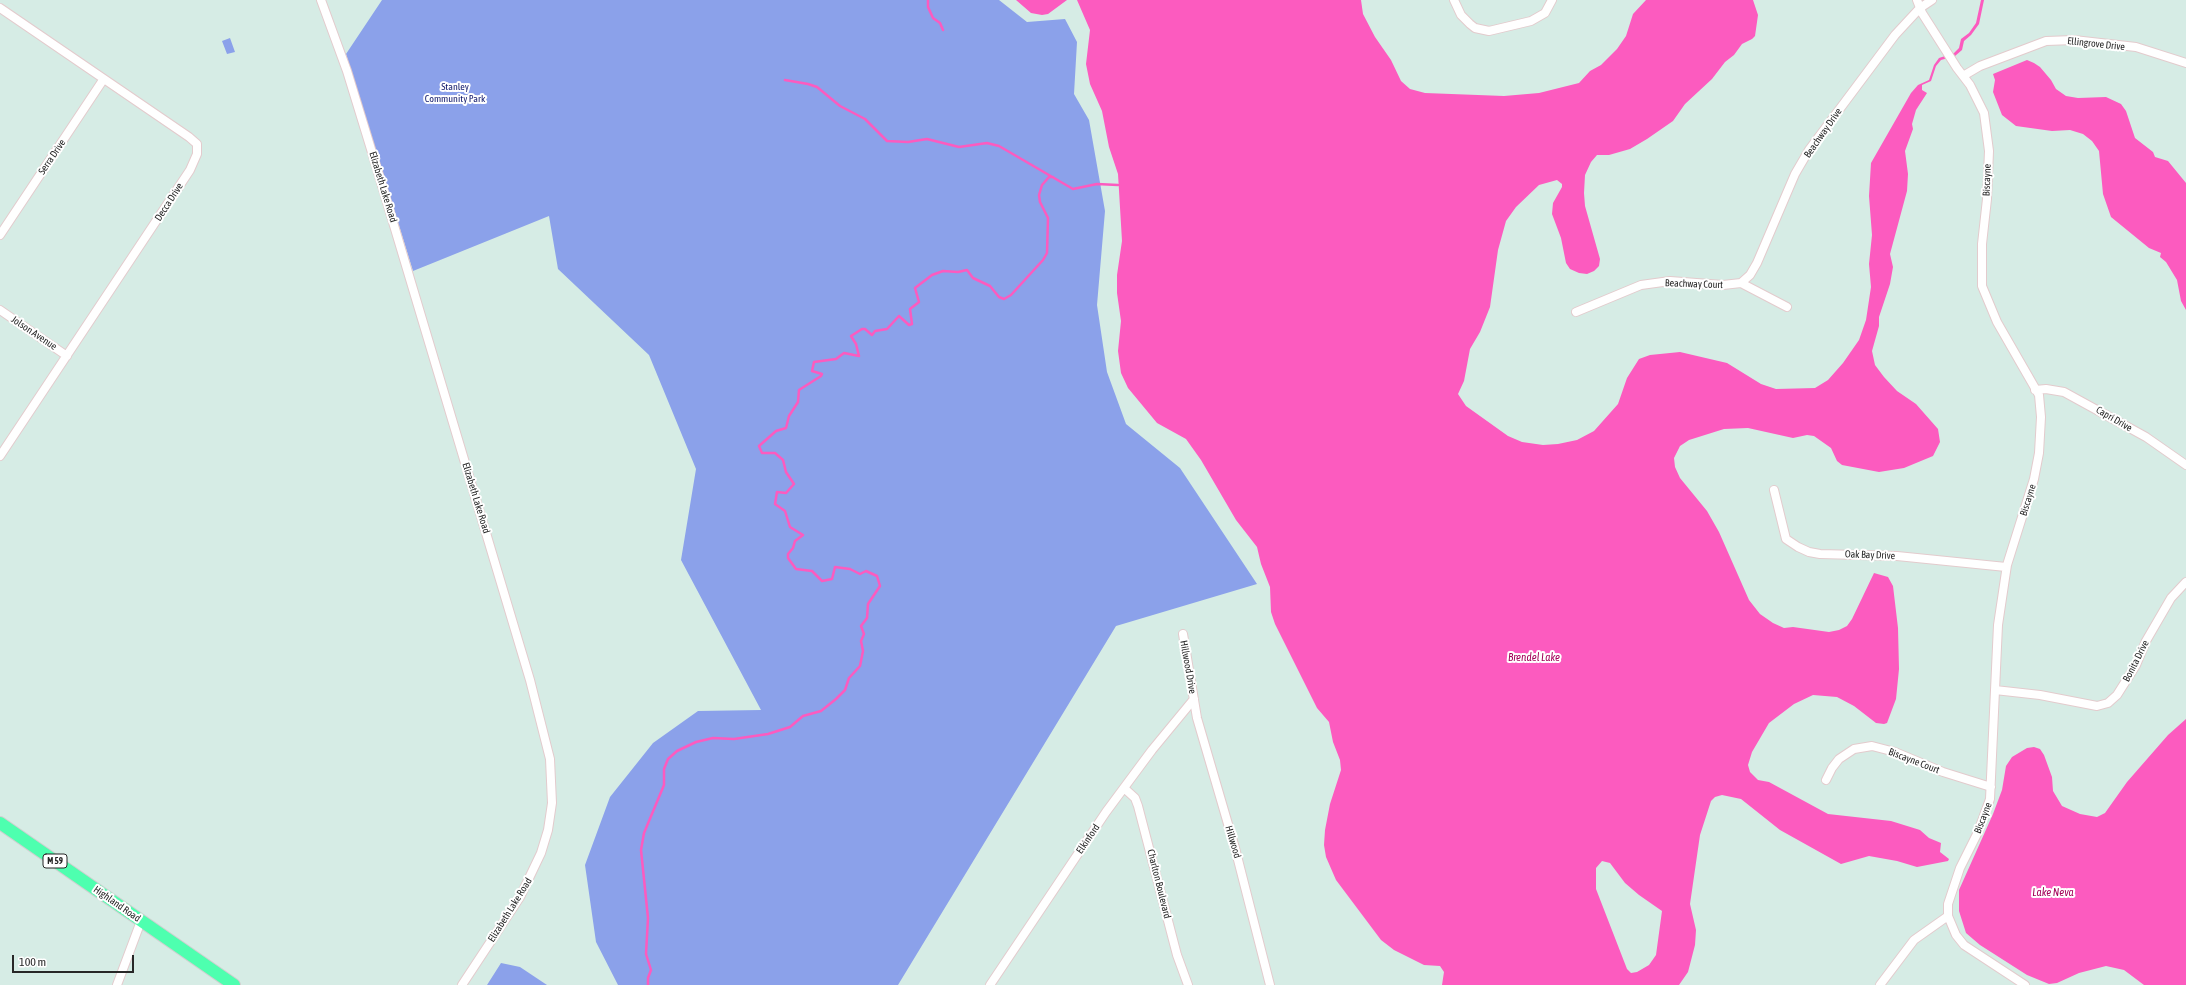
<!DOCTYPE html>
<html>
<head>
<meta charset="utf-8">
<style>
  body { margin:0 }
  #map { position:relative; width:2186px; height:985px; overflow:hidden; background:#d6ece5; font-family:"Asap Condensed",sans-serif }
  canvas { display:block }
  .scale { position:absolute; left:12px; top:955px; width:122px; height:18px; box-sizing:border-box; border:2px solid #272727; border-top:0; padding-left:5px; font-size:12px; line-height:14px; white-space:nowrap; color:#272727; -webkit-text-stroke:3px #fff; paint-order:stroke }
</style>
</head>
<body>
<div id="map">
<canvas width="2186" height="985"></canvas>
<div class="scale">100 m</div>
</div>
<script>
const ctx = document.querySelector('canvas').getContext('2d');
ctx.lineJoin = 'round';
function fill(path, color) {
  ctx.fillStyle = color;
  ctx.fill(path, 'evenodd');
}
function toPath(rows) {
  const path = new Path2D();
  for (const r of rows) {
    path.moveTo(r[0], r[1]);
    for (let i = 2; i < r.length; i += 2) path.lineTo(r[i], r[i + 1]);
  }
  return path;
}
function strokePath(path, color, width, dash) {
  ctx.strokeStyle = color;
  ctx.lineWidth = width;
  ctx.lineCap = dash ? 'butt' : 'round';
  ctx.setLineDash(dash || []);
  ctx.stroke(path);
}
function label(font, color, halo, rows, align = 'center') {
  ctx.font = font + ' "Asap Condensed",sans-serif';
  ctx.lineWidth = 4;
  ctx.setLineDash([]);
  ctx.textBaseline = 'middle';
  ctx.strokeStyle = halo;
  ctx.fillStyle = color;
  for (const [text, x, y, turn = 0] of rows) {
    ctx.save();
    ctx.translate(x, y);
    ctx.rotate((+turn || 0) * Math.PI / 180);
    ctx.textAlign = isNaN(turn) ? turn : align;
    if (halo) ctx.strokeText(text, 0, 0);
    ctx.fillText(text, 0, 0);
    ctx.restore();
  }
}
fill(toPath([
  [382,0,999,0,1027,22,1065,19,1077,42,1074,94,1089,120,1105,211,1097,305,1107,372,1126,424,1180,468,1257,584,1116,626,898,985,618,985,596,942,585,865,610,797,653,743,698,711,761,710,681,560,696,469,649,355,558,269,549,216,413,271,346,54],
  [230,38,235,52,227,54,222,41],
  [501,963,520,967,547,985,487,985]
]), '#8ba1ea');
fill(toPath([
  [1016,0,1067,0,1048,14,1042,15,1031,13],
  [1077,0,1361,0,1363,14,1375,37,1391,60,1401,81,1410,89,1425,93,1504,96,1539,93,1579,83,1590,71,1601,65,1617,49,1626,36,1633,14,1646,0,1753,0,1758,15,1755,36,1752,39,1742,44,1734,55,1725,62,1712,79,1685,104,1673,121,1647,139,1630,149,1609,155,1597,155,1591,162,1585,175,1584,193,1585,206,1600,259,1599,266,1594,271,1587,274,1579,273,1570,269,1566,263,1561,238,1552,214,1553,203,1562,187,1562,184,1557,180,1539,185,1516,207,1506,221,1498,250,1490,307,1480,332,1470,349,1464,381,1458,394,1466,406,1508,436,1522,442,1543,445,1558,444,1577,440,1594,431,1618,404,1627,378,1639,359,1650,355,1680,352,1727,363,1761,384,1776,389,1815,388,1828,380,1843,363,1859,340,1866,320,1871,287,1869,264,1872,235,1869,196,1871,163,1911,93,1918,85,1929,80,1934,65,1939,58,1954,53,1959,48,1961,39,1969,33,1976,23,1981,0,1984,0,1979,24,1971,35,1964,41,1962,50,1955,56,1941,60,1936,66,1931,81,1922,85,1922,90,1927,93,1916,110,1912,124,1913,129,1905,151,1908,174,1907,191,1890,254,1893,267,1890,284,1879,317,1879,326,1872,351,1875,365,1884,377,1897,391,1916,404,1938,429,1940,442,1933,456,1904,468,1879,472,1842,465,1837,461,1831,448,1814,436,1807,435,1793,438,1748,428,1724,429,1689,440,1680,446,1674,458,1675,467,1680,478,1707,511,1719,532,1749,600,1760,614,1773,623,1784,628,1793,627,1829,632,1839,630,1847,626,1852,619,1874,573,1888,577,1893,586,1898,628,1899,669,1896,699,1887,723,1884,724,1876,723,1854,706,1837,697,1813,695,1794,704,1769,723,1752,752,1748,765,1750,772,1758,780,1769,782,1828,814,1891,821,1920,830,1929,838,1941,843,1940,852,1949,859,1948,861,1917,867,1897,861,1869,856,1841,864,1780,830,1741,799,1722,795,1715,797,1711,801,1700,835,1690,904,1696,930,1695,945,1688,972,1679,985,1442,985,1444,972,1440,966,1424,965,1394,950,1381,940,1336,880,1326,857,1324,845,1325,830,1330,804,1341,770,1340,760,1333,742,1329,722,1317,708,1275,624,1271,612,1270,587,1261,564,1257,547,1236,520,1201,460,1186,439,1157,423,1128,388,1121,373,1118,351,1121,321,1117,293,1117,275,1122,241,1118,174,1109,147,1102,111,1090,84,1086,64,1090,30],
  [1602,861,1610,863,1625,883,1639,895,1662,911,1656,955,1649,965,1637,972,1631,973,1627,969,1596,889,1596,868],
  [2027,60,2034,63,2040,67,2051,80,2056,89,2066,96,2078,98,2106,97,2121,104,2126,111,2135,138,2153,152,2155,157,2168,161,2186,183,2186,310,2181,301,2177,280,2166,262,2160,257,2161,253,2149,248,2111,217,2103,194,2099,151,2092,141,2083,134,2070,130,2052,131,2016,126,2002,115,1993,92,1995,80,1993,74],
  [2186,719,2186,985,2144,985,2124,970,2106,966,2079,973,2057,983,2049,984,2027,975,1980,945,1966,933,1959,911,1959,890,1993,814,2002,790,2006,766,2012,757,2027,748,2034,747,2040,749,2044,755,2052,777,2053,791,2062,806,2080,814,2097,817,2105,813,2127,782,2168,735]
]), '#fc5bbf');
strokePath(toPath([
  [928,0,928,7,933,18,940,23,943,30],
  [785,80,808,84,817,87,840,106,865,119,887,141,908,142,927,139,959,147,987,143,999,146,1073,189,1097,184,1118,185],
  [648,985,648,978,651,970,646,954,648,918,641,850,644,833,664,785,664,769,668,759,677,751,696,742,713,738,734,739,768,734,790,727,803,716,821,711,836,699,845,690,849,678,860,666,863,651,861,641,864,634,861,626,867,618,868,604,880,586,877,576,866,571,860,574,850,569,835,567,832,579,822,581,812,571,796,569,788,558,788,554,793,548,795,541,803,535,790,527,785,511,775,504,777,492,786,493,794,484,786,472,783,460,775,453,762,453,759,446,776,431,786,428,789,416,798,402,799,390,821,376,822,374,812,371,814,362,836,359,844,353,859,356,856,344,851,336,862,329,865,329,872,335,875,331,887,329,899,316,909,325,912,324,910,309,919,302,915,288,932,275,943,271,958,272,967,270,973,278,990,286,999,297,1004,299,1011,295,1043,260,1047,253,1048,218,1040,202,1039,195,1042,185,1049,177,1053,177]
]), '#fc5bbf', 2.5);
const minor = toPath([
  [321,0,347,71,378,172,530,680,550,759,552,803,548,830,541,853,520,897,462,985],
  [1454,0,1461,15,1470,24,1475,28,1489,31,1531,21,1545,13,1552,0],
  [1917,0,1922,13,1957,68,1970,85,1984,113,1989,151,1987,199,1982,244,1982,286,1997,322,2039,395,2041,417,2039,453,2034,479,2007,565,1998,625,1990,799,1978,832,1960,868,1948,904,1948,916,1956,935,1964,945,2025,985],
  [0,8,189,137,197,144,197,154,190,170,0,456],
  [1963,76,1980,66,2046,41,2074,40,2136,47,2186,63],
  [0,235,103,80],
  [1741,283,1750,275,1757,263,1795,174,1809,150,1895,35,1920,8,1932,0],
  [0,310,67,356],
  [1576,312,1641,285,1670,281,1723,285,1741,283,1787,307],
  [2035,390,2046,389,2064,392,2146,437,2186,465],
  [1774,490,1786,539,1798,547,1809,552,1820,554,1897,556,2006,567],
  [1183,634,1197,718,1235,848,1270,985],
  [1995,690,2040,695,2097,706,2108,703,2117,695,2136,665,2146,641,2171,598,2186,582],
  [1826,780,1832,768,1839,759,1854,749,1872,746,1895,752,1943,772,1991,787],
  [1124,788,1135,798,1138,806,1177,955,1188,985],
  [117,985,141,921],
  [990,985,1106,812,1152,750,1194,699],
  [1880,985,1914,940,1948,916]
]);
const highway = toPath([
  [0,823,234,985]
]);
strokePath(minor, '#e3cbcd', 10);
strokePath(highway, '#cfcfcf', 14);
strokePath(minor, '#fff', 8);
strokePath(highway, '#4effaf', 12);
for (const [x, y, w] of [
  [55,861,24]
]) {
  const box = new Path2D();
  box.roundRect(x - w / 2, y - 7, w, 14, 3);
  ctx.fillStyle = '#fff';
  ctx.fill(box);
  strokePath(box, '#272727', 1);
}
label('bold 9px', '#272727', null, [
  ["M 59",55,861]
]);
label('10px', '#272727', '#fff', [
  ["Ellingrove Drive",2096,44,6],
  ["Beachway Drive",1823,133,-55],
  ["Serra Drive",52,157,-56],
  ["Biscayne",1987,180,-88],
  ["Elizabeth Lake Road",383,187,73],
  ["Decca Drive",169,202,-57],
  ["Beachway Court",1694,284,2],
  ["Jolson Avenue",34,333,34],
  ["Capri Drive",2114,419,30],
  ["Elizabeth Lake Road",476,498,73],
  ["Biscayne",2028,500,-73],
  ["Oak Bay Drive",1870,555,2],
  ["Bonita Drive",2136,661,-63],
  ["Hillwood Drive",1188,667,80],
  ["Biscayne Court",1914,761,21],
  ["Biscayne",1983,818,-69],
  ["Elkinford",1088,839,-56],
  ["Hillwood",1233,842,74],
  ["Charlton Boulevard",1159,884,76],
  ["Highland Road",117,904,35],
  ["Elizabeth Lake Road",510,910,-58]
]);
label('10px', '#11196a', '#fff', [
  ["Stanley",455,87],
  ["Community Park",455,99]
]);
label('italic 11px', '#a20058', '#fff', [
  ["Brendel Lake",1534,658],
  ["Lake Neva",2053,893]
]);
</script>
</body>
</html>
